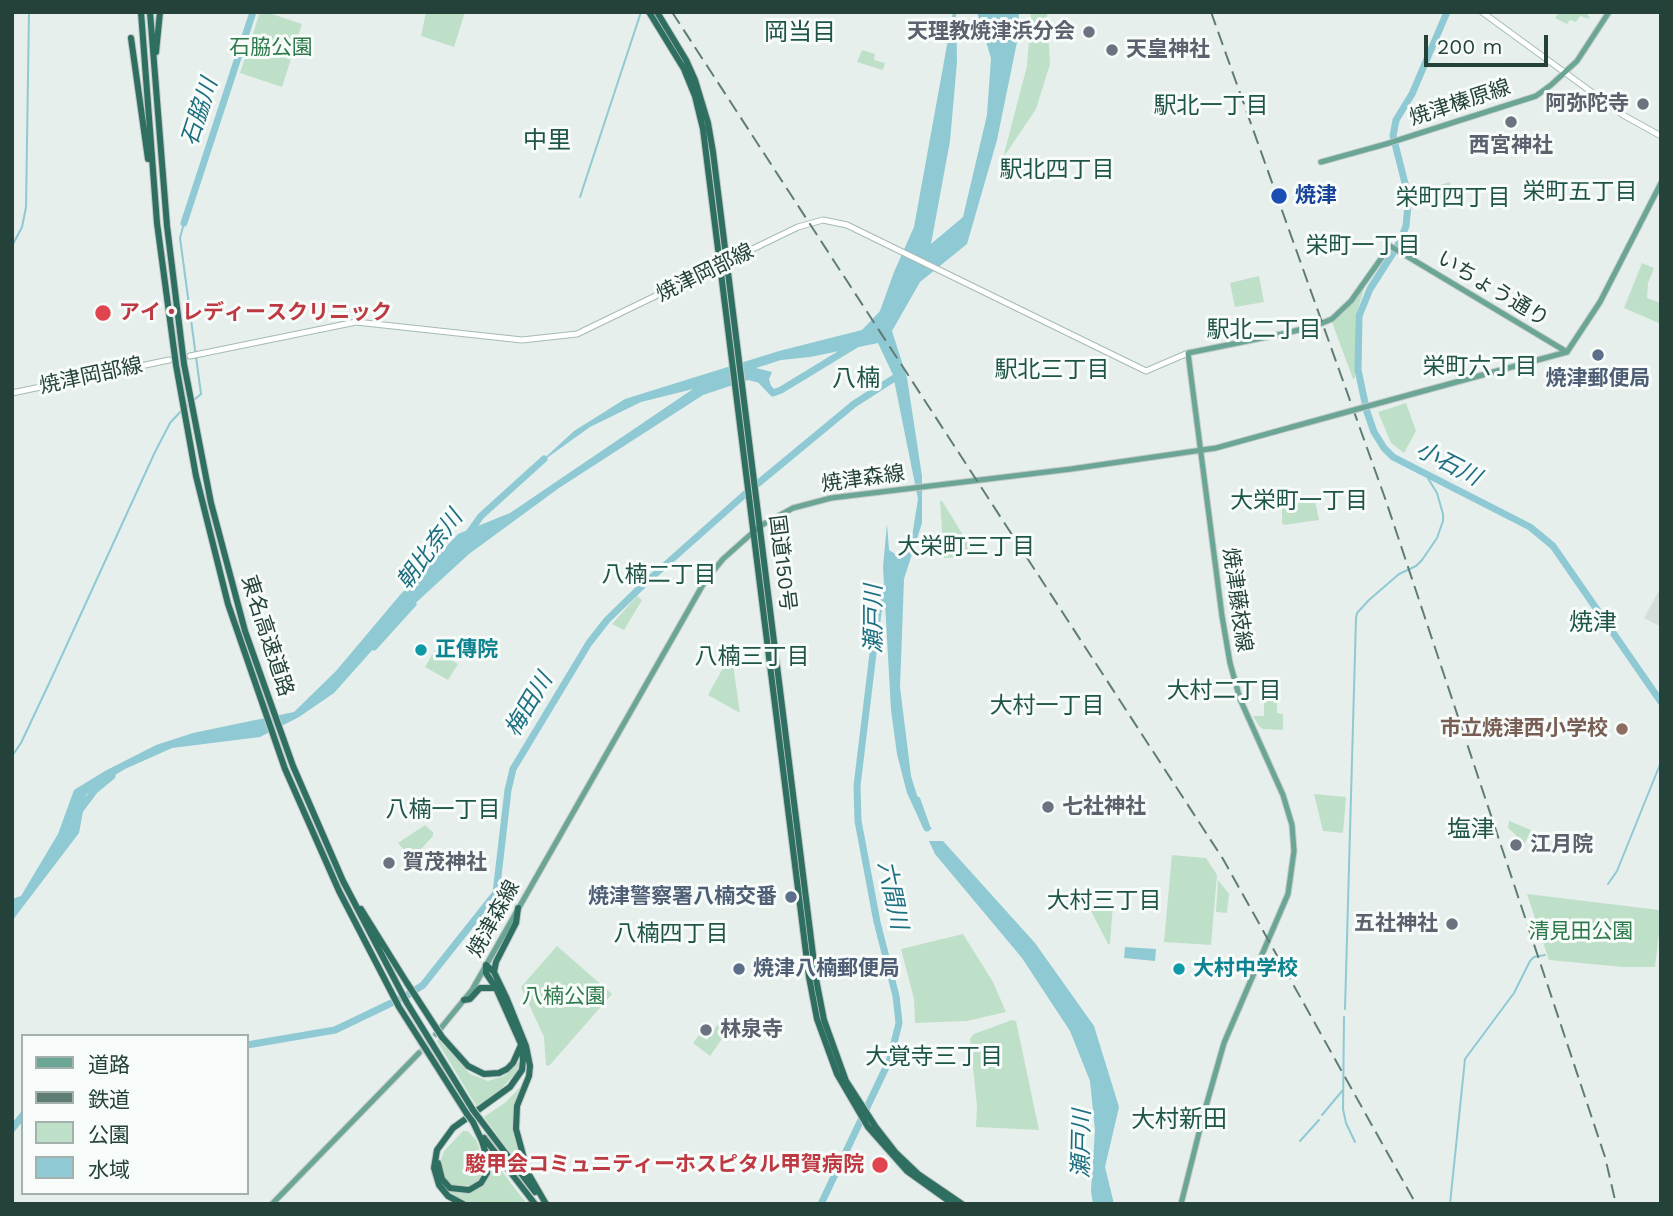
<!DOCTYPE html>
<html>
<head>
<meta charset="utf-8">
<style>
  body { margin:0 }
  #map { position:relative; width:1673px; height:1216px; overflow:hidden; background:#e6efeb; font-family:"Work Sans","Noto Sans JP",sans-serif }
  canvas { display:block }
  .frame { position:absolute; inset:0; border:14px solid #24423a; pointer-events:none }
  .legend { position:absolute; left:21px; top:1034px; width:228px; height:161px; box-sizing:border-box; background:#f7fbf9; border:2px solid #a3b1ad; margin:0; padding:9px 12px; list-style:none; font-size:21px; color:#24423a }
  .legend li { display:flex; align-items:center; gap:14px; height:35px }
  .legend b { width:35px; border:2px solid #a3b1ad }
  .scale { position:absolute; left:1424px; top:35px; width:124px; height:32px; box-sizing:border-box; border:4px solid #24423a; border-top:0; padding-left:9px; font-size:21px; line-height:24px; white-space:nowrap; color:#24423a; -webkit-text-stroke:5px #f7fbf9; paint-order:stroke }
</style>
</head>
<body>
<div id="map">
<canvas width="1673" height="1216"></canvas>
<div class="frame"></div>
<ul class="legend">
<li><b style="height:9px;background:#6aa596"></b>道路</li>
<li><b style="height:9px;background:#5f7d75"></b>鉄道</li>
<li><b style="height:19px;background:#bfe0c8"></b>公園</li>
<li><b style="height:19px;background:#8ec9d4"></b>水域</li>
</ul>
<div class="scale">200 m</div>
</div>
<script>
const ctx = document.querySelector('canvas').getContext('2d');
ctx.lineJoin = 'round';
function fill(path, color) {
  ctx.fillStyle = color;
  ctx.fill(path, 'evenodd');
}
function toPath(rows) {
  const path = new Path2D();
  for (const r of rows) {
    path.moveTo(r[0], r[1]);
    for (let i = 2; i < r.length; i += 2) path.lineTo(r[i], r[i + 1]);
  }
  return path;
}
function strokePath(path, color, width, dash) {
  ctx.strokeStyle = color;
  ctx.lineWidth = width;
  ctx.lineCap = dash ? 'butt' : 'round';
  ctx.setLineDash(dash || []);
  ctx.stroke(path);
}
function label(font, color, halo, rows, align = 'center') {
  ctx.font = font + ' "Work Sans","Noto Sans JP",sans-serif';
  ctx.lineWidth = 6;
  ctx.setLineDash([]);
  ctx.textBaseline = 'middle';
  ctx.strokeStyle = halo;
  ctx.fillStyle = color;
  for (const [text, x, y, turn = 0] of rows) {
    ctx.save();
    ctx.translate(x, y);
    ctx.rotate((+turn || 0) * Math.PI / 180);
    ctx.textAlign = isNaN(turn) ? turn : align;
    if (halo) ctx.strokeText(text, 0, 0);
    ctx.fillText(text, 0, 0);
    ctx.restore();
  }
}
fill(toPath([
  [1661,587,1661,627,1644,618]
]), '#d4dfda');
fill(toPath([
  [260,12,266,12,302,24,282,87,240,73],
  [426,12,465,12,454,47,421,36],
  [1031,12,1047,12,1050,64,1036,109,1005,155,1004,154,1027,66],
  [1559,12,1586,12,1590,19,1580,16,1576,22,1570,20,1567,24,1555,18],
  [862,50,875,54,874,60,885,63,883,70,857,62],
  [1450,182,1452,197,1450,203,1446,203,1424,190],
  [1642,263,1654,268,1648,283,1647,298,1661,303,1661,324,1624,308],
  [1259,276,1264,302,1235,307,1230,283],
  [1365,286,1355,318,1355,378,1353,379,1332,322,1346,311],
  [1406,403,1416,431,1404,453,1391,443,1378,412],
  [1311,495,1314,496,1319,520,1284,525,1282,523,1282,505],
  [940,501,942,501,973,551,963,557,944,558],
  [637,596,642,600,624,630,612,624],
  [435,650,458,664,448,680,425,667],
  [729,657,732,658,740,713,708,695],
  [1264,698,1277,698,1277,713,1283,714,1283,730,1263,729,1259,726,1253,716,1264,716],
  [1314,794,1346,797,1343,833,1323,831],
  [1509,821,1531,830,1525,843,1508,828],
  [425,825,433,832,433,836,412,859,398,843],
  [1172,855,1206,858,1217,875,1211,945,1164,942],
  [1218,880,1229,894,1227,913,1216,912],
  [1527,894,1659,910,1661,916,1655,967,1623,967,1549,960],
  [1100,901,1113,903,1110,944,1108,944,1090,909],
  [963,934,993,982,1006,1012,967,1021,915,1023,914,999,901,949],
  [557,946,612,994,549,1066,546,1065,544,1037,521,987],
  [1012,1020,1016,1021,1039,1130,976,1127,977,1106,970,1039,974,1034],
  [718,1024,729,1029,710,1056,693,1043,699,1035,707,1040],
  [439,1039,470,1074,488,1081,504,1076,521,1060,516,1073,497,1093,477,1107,437,1041],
  [526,1081,513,1108,513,1133,524,1171,484,1117,506,1102],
  [463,1131,468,1131,476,1140,485,1164,482,1174,475,1185,454,1186,448,1183,441,1170,441,1160,444,1151],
  [489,1155,527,1204,471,1203,455,1198,441,1184,452,1191,464,1193,481,1186]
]), '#bfe0c8');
fill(toPath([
  [953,12,956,12,957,62,950,141,931,244,963,217,987,115,991,58,977,12,1019,12,1018,37,997,140,967,244,920,282,892,331,907,378,922,476,922,523,904,579,900,687,911,776,925,821,1035,943,1094,1026,1119,1107,1105,1167,1114,1204,1093,1204,1091,1191,1095,1130,1090,1081,1070,1031,1022,958,935,854,907,793,897,754,891,710,883,567,887,524,889,550,900,557,911,543,918,499,893,375,878,343,810,357,781,360,756,368,772,372,769,379,773,393,764,384,748,380,703,395,559,488,469,554,408,610,334,693,299,717,260,737,172,748,125,769,105,781,86,795,79,833,12,921,12,899,21,896,58,834,74,790,105,771,156,745,193,733,294,712,336,671,400,595,458,534,510,513,693,389,641,402,590,427,537,465,574,431,625,399,779,351,862,330,880,311,894,272,914,227],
  [1125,947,1156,949,1155,961,1124,958]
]), '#8ec9d4');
fill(toPath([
  [918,829,937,829,947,841,924,841]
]), '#e6efeb');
strokePath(toPath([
  [580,197,641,12],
  [184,223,180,238,201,394,187,406],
  [12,246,22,227,26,207,29,12],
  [12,756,21,743,53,675,155,452,170,423,182,410],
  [1608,884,1617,871,1661,762],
  [1345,1009,1356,618,1357,613,1369,600,1399,574,1416,566,1422,560,1437,538,1443,521,1443,514,1437,493,1426,475],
  [1344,1017,1343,1109,1346,1123,1355,1142],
  [1322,1115,1342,1091],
  [1300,1141,1319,1120],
  [1450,1204,1465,1059,1514,993,1530,961,1534,957,1545,955]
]), '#8ec9d4', 2);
strokePath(toPath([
  [1447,12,1412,94,1396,120,1393,136,1406,187,1408,205,1406,226,1400,242,1370,289,1359,316,1358,370,1367,412,1374,432,1384,448,1393,457,1530,527,1553,546,1661,702],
  [184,223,253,12],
  [758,377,773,393,781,390,855,345],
  [466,537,481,516,544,459],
  [374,647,413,604],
  [917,800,927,828],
  [80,810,95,790,112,776],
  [247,1045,335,1030,406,996,423,985,496,893,508,790,513,769,589,643,607,620,644,584,744,495,854,404,899,375],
  [12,1129,23,1115],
  [821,1204,890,1059,899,1023,896,996,877,922,862,842,858,821,857,786,878,612,887,585]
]), '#8ec9d4', 7);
strokePath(toPath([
  [419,1053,436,1034]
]), '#bfccc8', 5, [5, 2.5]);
const secondary = toPath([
  [1482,12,1623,115,1661,136],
  [190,356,356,322,522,340,577,334,798,227,823,220,847,225,1146,371,1188,353],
  [12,393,169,360]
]);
const primary = toPath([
  [1321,162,1386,144,1536,96,1551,85,1577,61,1609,12],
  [1567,352,1600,302,1661,183],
  [1416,393,1567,352],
  [436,1034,472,990,705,581,723,559,760,526,793,508,831,498,1071,469,1216,448,1292,427],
  [272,1204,419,1053],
  [1181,1204,1204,1113,1224,1043,1288,894,1294,851,1292,825,1283,795,1240,699,1230,663,1222,616,1188,353,1282,334,1315,326,1332,319,1351,301,1390,246,1567,352]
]);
const highway = toPath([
  [141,12,157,223,176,365,196,476,228,604,285,769,339,891,399,1007,467,1114],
  [150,12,167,226,184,364,211,503,245,631,293,766,343,881,407,1003,473,1110],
  [649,12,684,69,695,96,703,129,809,977,817,1019,837,1074,868,1127,907,1171,953,1204],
  [657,12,686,60,695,80,708,123,713,152,816,979,824,1020,846,1081,875,1126,896,1153,918,1174,962,1204],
  [131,38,148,159],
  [156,52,160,12],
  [361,909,407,983],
  [486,965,494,972,507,999,526,1046,530,1066,529,1076,517,1106,516,1129,528,1173,546,1204],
  [494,972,496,962,516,923,518,908],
  [464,1000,470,999,480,988,496,988],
  [442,1037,468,1066,484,1074,499,1073,507,1069,513,1063,521,1045],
  [479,1118,535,1192],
  [484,1138,535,1204],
  [438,1163,442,1179,450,1188,469,1190,481,1183,487,1173,487,1157,482,1141,473,1122],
  [463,1204,448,1196,439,1185,434,1168,437,1150,453,1128,510,1087,522,1070,523,1060,521,1044,496,988,486,973,486,965]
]);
strokePath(secondary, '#a4bbb3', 7);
strokePath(primary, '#c2cac8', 7);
strokePath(highway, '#c2cac8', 8);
strokePath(secondary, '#fff', 5);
strokePath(primary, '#6aa596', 5);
strokePath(highway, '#2f6f62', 6);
strokePath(toPath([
  [672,12,1223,859,1416,1204],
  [1211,12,1386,501,1605,1157,1616,1204]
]), '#5f7d75', 2, [14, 7]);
const primaryBridge = toPath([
  [1292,427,1416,393]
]);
const highwayBridge = toPath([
  [407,983,442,1037],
  [473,1110,479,1118],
  [467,1114,473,1122]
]);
strokePath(primaryBridge, '#c2cac8', 7, []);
strokePath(highwayBridge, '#c2cac8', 8, []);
strokePath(primaryBridge, '#6aa596', 5);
strokePath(highwayBridge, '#2f6f62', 6);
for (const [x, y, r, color] of [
  [1089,32,7,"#6b7280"],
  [1112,50,7,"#6b7280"],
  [1643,104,7,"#6b7280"],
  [1511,122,7,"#6b7280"],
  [1279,196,9,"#1a4fb4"],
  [103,313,9,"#e0444e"],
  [1598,355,7,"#5c6f8a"],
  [421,650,7,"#0f9aa8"],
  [1622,729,7,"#8d6e63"],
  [1048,807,7,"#6b7280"],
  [1516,845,7,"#6b7280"],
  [389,863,7,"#6b7280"],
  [791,897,7,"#5c6f8a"],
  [1452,924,7,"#6b7280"],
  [739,969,7,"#5c6f8a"],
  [1179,969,7,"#0f9aa8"],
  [706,1030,7,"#6b7280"],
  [880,1165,9,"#e0444e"]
]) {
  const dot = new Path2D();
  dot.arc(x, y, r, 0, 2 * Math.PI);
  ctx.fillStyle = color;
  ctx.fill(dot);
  strokePath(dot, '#f7fbf9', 2.5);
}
label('bold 21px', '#5b616d', '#f7fbf9', [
  ["天理教焼津浜分会",1075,32,"right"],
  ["天皇神社",1126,50],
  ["阿弥陀寺",1629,104,"right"],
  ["西宮神社",1511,146,"center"],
  ["七社神社",1062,807],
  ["江月院",1530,845],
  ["賀茂神社",403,863],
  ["五社神社",1438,924,"right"],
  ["林泉寺",720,1030]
], 'left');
label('21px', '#2d7a4b', '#f7fbf9', [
  ["石脇公園",271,48],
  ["清見田公園",1581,932],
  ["八楠公園",564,997]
]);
label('21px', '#24423a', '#f7fbf9', [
  ["焼津榛原線",1460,103,-18],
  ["焼津岡部線",705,273,-26],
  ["いちょう通り",1493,289,31],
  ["焼津岡部線",91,376,-12],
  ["焼津森線",863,479,-8],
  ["国道150号",782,563,83],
  ["焼津藤枝線",1237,600,82],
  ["東名高速道路",267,636,72],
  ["焼津森線",494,919,-61]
]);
label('bold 21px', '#164399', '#f7fbf9', [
  ["焼津",1295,196]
], 'left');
label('bold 21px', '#be3a42', '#f7fbf9', [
  ["アイ・レディースクリニック",119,313],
  ["駿甲会コミュニティーホスピタル甲賀病院",864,1165,"right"]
], 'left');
label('bold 21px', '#4e5e75', '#f7fbf9', [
  ["焼津郵便局",1598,379],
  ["焼津警察署八楠交番",777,897,"right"],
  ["焼津八楠郵便局",753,969,"left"]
]);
label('bold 21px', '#0d838f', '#f7fbf9', [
  ["正傳院",435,650],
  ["大村中学校",1193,969]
], 'left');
label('bold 21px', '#785e54', '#f7fbf9', [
  ["市立焼津西小学校",1608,729]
], 'right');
label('23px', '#1f5548', '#f7fbf9', [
  ["駅北一丁目",1211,106],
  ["駅北四丁目",1057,170],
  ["栄町五丁目",1580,192],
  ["栄町四丁目",1453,198],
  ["栄町一丁目",1363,246],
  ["駅北二丁目",1264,330],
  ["栄町六丁目",1480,367],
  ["駅北三丁目",1052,370],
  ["大栄町一丁目",1299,501],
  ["大栄町三丁目",966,547],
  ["八楠二丁目",659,575],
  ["八楠三丁目",752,657],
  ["大村二丁目",1224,691],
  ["大村一丁目",1047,706],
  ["八楠一丁目",443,810],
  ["大村三丁目",1104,901],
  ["八楠四丁目",671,934],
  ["大覚寺三丁目",934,1057]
]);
label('italic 23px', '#1c6f80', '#f7fbf9', [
  ["石脇川",200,112,-72],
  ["小石川",1448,464,27],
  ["朝比奈川",430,550,-53],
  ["瀬戸川",874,619,-90],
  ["梅田川",529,705,-59],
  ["六間川",892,895,78],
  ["瀬戸川",1082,1144,-89]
]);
label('24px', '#1f5548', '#f7fbf9', [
  ["岡当目",800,33],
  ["中里",547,141],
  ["八楠",856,379],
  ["焼津",1593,623],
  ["塩津",1471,830],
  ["大村新田",1179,1120]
]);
</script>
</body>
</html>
